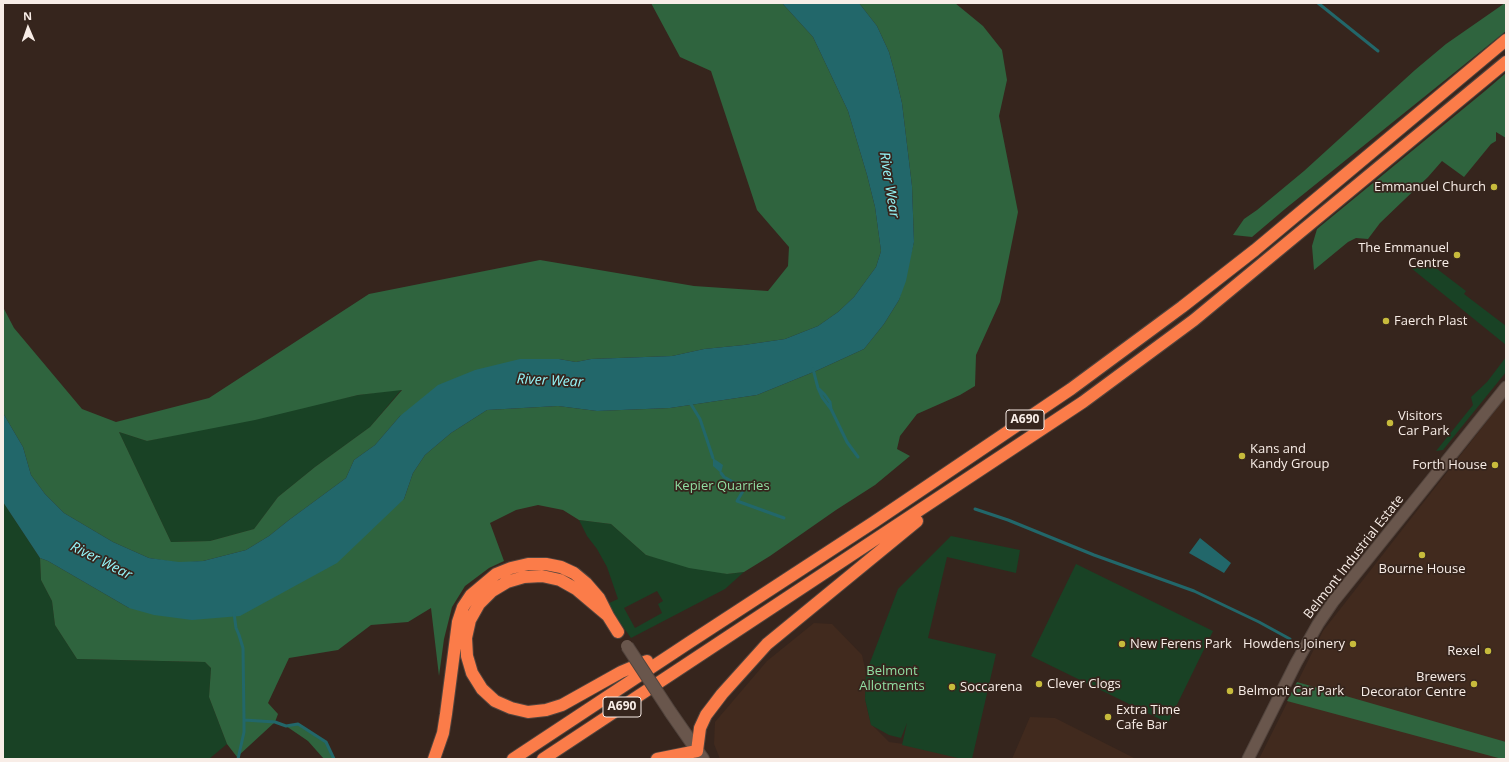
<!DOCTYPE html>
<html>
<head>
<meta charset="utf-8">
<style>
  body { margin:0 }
  #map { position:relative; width:1509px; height:762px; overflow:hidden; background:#36251d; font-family:"Open Sans",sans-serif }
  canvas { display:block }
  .frame { position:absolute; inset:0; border:4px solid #f8ede7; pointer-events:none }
  .north { position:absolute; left:8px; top:8px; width:40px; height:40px; -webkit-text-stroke:3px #36251d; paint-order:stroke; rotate:358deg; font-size:11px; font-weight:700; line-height:16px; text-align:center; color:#f8ede7 }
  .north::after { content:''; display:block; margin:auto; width:14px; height:18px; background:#f8ede7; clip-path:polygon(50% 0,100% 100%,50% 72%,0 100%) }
</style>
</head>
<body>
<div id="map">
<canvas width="1509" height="762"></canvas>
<div class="frame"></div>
<div class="north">N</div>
</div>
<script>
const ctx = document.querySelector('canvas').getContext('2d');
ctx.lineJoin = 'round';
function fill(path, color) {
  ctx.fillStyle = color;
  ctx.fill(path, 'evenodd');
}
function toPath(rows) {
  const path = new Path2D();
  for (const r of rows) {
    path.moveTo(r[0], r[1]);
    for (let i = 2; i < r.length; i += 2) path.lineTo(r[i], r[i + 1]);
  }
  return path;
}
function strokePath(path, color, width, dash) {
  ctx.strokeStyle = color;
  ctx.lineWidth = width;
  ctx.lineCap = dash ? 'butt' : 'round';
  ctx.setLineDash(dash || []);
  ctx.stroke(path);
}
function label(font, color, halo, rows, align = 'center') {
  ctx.font = font + ' "Open Sans",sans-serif';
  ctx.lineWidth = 3.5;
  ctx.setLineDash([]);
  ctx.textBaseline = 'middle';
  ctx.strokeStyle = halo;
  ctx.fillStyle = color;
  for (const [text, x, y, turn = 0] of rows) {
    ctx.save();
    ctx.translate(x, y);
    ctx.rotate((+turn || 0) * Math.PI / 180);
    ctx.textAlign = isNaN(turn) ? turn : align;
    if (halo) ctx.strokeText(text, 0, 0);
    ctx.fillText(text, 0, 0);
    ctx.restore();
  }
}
fill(toPath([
  [1506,397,1506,759,1259,759,1323,631],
  [814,623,832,624,862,655,866,673,865,699,871,724,889,742,904,744,971,759,720,759,714,744,715,722,767,661],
  [1030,717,1055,718,1136,759,1012,759]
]), '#412a1e');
fill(toPath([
  [1424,259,1466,291,1464,294,1506,326,1506,345,1411,268],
  [1506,357,1506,372,1443,450,1436,451,1473,405,1471,397,1487,382],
  [402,389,370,427,315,467,278,497,254,529,210,541,171,542,119,432,147,441,358,395],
  [3,502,40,558,41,580,52,601,55,625,77,659,205,662,211,668,209,697,227,744,209,759,3,759],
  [579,520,611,524,646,555,727,574,744,572,725,589,631,638,607,604,618,599,607,567,597,549,587,536],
  [657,591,663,601,658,604,662,613,635,628,624,608],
  [951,536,1020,550,1016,573,947,557,928,638,996,654,972,759,962,759,902,745,907,723,901,738,889,735,871,725,865,699,866,673,898,589],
  [1076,564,1213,631,1168,723,1031,656]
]), '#194225');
fill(toPath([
  [651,3,782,3,813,37,848,111,867,175,875,207,881,251,876,267,854,297,838,312,818,326,785,339,744,345,704,349,672,356,591,359,576,362,559,359,400,416,375,445,354,460,346,478,289,520,269,536,246,550,203,561,179,563,149,558,113,542,64,513,45,494,31,475,23,447,3,413,3,307,14,328,82,409,116,422,209,398,369,294,540,260,694,286,768,291,788,266,789,247,757,210,711,71,680,57],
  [402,390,370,427,315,467,278,497,254,529,210,541,171,542,119,432,147,441,255,420,358,395],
  [859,3,955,3,983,26,1002,50,1007,80,999,116,1018,212,1000,302,976,355,975,386,960,395,917,414,900,436,897,449,910,456,875,485,836,510,770,556,744,572,727,574,689,568,646,555,611,524,579,520,563,510,538,505,516,510,490,523,504,561,489,568,465,586,452,607,444,639,439,676,431,608,408,622,371,625,338,650,289,658,268,703,278,714,275,722,237,757,227,744,209,697,211,668,205,662,77,659,55,625,52,601,41,580,40,558,48,561,129,608,404,499,413,473,425,455,451,433,487,410,558,406,597,411,670,408,757,395,816,371,864,349,884,324,899,300,914,242,912,186,902,103,895,74,889,52,877,26],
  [1505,3,1506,3,1506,31,1285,209,1252,237,1233,235,1244,219,1257,210,1304,171,1415,70,1446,44],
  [1506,73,1506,138,1496,132,1496,141,1491,144,1464,177,1442,161,1428,177,1380,223,1368,239,1356,238,1348,242,1314,270,1312,246,1317,229,1485,91],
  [1297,682,1506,742,1506,759,1502,759,1287,701],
  [298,724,326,742,334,759,324,759,308,741,286,726]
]), '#2f643e');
fill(toPath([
  [782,3,859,3,877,26,889,52,895,74,902,103,912,186,914,242,906,281,899,300,884,324,864,349,816,371,757,395,670,408,597,411,558,406,487,410,451,433,425,455,413,473,404,499,337,563,240,616,192,620,154,615,129,608,48,561,40,558,3,502,3,413,23,447,31,475,45,494,64,513,113,542,149,558,179,562,203,561,246,550,269,536,289,520,346,478,354,460,375,445,400,416,438,385,475,370,520,359,559,359,576,362,591,359,672,356,704,349,744,345,785,339,818,326,838,312,854,297,876,267,881,251,875,207,867,175,848,111,813,37],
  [713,458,723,465,721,473,713,466],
  [1200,538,1231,563,1224,573,1189,553]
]), '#22676a');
strokePath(toPath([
  [1318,3,1378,51],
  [813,369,818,388,822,397,831,409,847,442,858,457],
  [819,389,825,395,830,402,831,409],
  [689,401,700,419,713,458],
  [721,473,724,477,733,482,743,491,737,501,784,518],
  [975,509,1008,520,1094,555,1194,591,1259,622,1290,639],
  [234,613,236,628,239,635,243,648,244,720,244,732,238,759],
  [244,720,275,722,286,726,298,724,326,742,334,759]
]), '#22676a', 3);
const street = toPath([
  [1248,759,1296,663,1318,624,1333,602,1506,387]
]);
const secondary = toPath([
  [671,713,703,759]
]);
const highway = toPath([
  [608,616,576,589,560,580,542,576,524,577,507,582,492,591,479,604,470,620,466,638,467,656,472,673,482,689,495,701,511,708,528,712,546,710,562,705,621,672,647,661],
  [434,759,443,733,446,714,458,622,463,607,471,595,496,574,511,568,528,564,546,564,561,567,574,573,586,583,599,598,608,616,618,632],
  [513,759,690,642,874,522,1071,389,1182,307,1255,250,1506,40],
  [543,759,1083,402,1194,320,1506,62],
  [657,759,697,751,700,728,706,715,722,694,767,644,917,521]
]);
strokePath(street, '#52443d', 13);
strokePath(secondary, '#52443d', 14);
strokePath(highway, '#52443d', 14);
strokePath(street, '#69564c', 11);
strokePath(secondary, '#69564c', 12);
strokePath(highway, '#fb7c49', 12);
const secondaryBridge = toPath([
  [627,646,671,713]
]);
strokePath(secondaryBridge, '#52443d', 14, []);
strokePath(secondaryBridge, '#69564c', 12);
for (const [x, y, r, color] of [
  [1494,187,4,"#c7bb3c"],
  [1457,255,4,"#c7bb3c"],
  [1386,321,4,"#c7bb3c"],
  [1390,423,4,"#c7bb3c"],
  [1242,456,4,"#c7bb3c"],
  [1495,465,4,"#c7bb3c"],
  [1422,555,4,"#c7bb3c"],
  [1122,644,4,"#c7bb3c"],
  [1353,644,4,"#c7bb3c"],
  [1488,651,4,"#c7bb3c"],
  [1039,684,4,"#c7bb3c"],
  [1474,684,4,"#c7bb3c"],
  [952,687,4,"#c7bb3c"],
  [1230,691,4,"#c7bb3c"],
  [1108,717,4,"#c7bb3c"]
]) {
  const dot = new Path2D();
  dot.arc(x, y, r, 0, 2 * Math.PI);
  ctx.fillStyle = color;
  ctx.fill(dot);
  strokePath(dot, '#36251d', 1.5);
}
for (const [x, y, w] of [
  [1025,420,38],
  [622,707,38]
]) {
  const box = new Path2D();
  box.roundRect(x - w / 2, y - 10, w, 20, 3);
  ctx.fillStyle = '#36251d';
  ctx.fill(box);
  strokePath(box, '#f8ede7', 1);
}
label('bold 12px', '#f8ede7', null, [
  ["A690",1025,420],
  ["A690",622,707]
]);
label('13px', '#f8ede7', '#36251d', [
  ["Emmanuel Church",1486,187,"right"],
  ["The Emmanuel",1449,248,"right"],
  ["Centre",1449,263,"right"],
  ["Faerch Plast",1394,321],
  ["Visitors",1398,416],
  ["Car Park",1398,431],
  ["Kans and",1250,449],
  ["Kandy Group",1250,464],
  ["Forth House",1487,465,"right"],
  ["Bourne House",1422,569,"center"],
  ["New Ferens Park",1130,644],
  ["Howdens Joinery",1345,644,"right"],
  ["Rexel",1480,651,"right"],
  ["Brewers",1466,677,"right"],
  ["Decorator Centre",1466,692,"right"],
  ["Clever Clogs",1047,684],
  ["Soccarena",960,687],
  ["Belmont Car Park",1238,691],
  ["Extra Time",1116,710],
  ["Cafe Bar",1116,725]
], 'left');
label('13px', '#90dfa3', '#36251d', [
  ["Kepier Quarries",722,486],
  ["Belmont",892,671],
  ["Allotments",892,686]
]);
label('13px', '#f8ede7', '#36251d', [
  ["Belmont Industrial Estate",1354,557,-52]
]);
label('italic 14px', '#96f7fa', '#36251d', [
  ["River Wear",889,185,81],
  ["River Wear",550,381,3],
  ["River Wear",101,561,27]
]);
</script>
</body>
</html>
